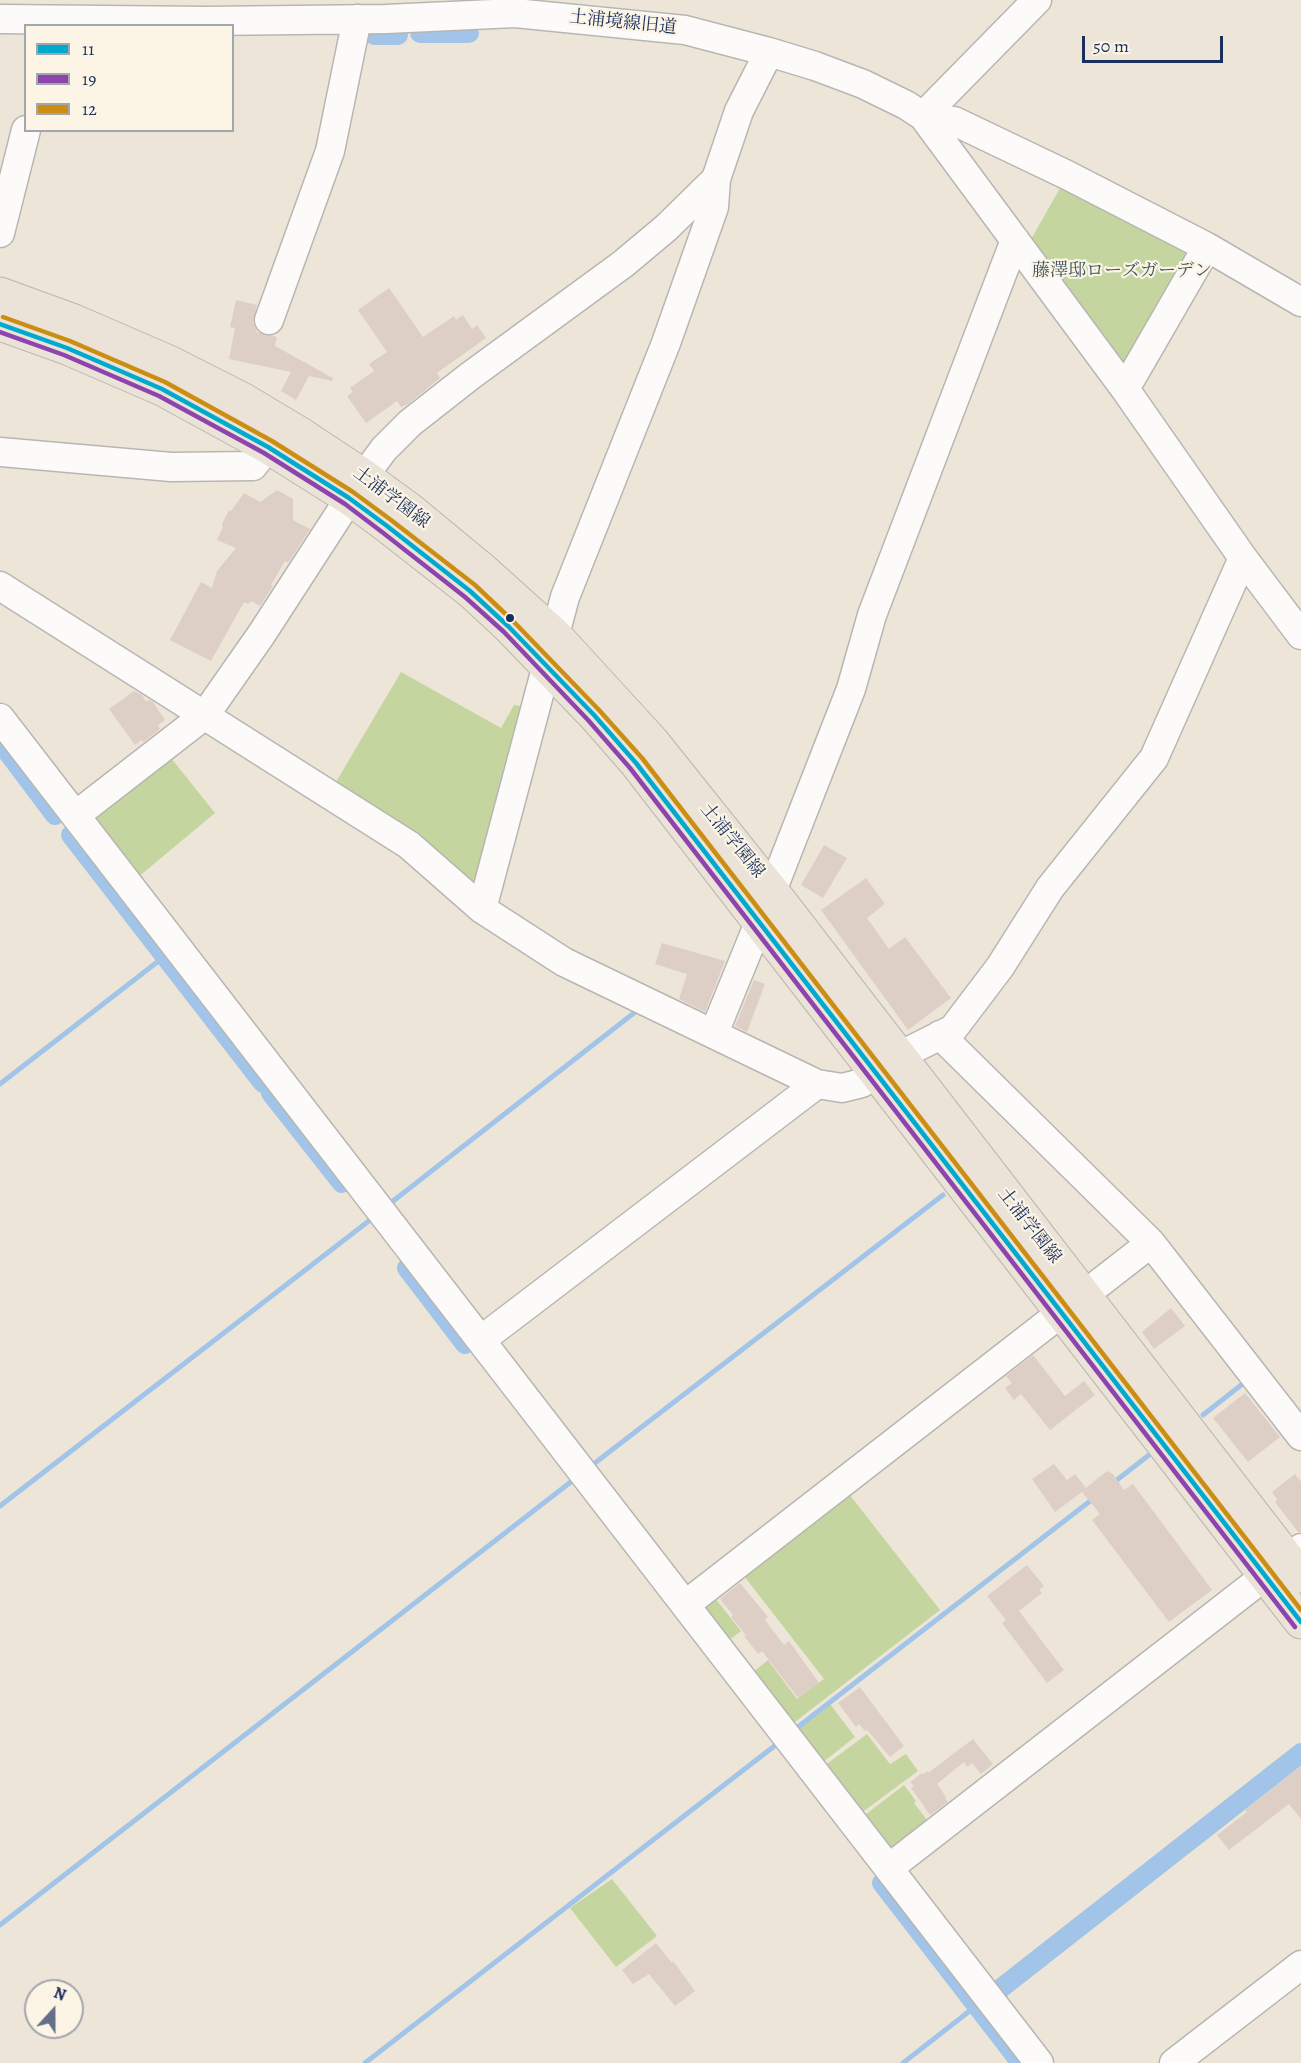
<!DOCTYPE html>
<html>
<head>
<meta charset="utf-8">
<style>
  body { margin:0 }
  #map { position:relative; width:1301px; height:2063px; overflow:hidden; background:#ede6d8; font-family:Alegreya,serif }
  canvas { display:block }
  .legend { position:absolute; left:24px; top:24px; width:210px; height:108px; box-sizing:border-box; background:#fcf5e5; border:2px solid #a2a6af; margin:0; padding:8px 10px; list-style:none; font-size:18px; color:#1b2f5e }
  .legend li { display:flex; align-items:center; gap:12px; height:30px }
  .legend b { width:30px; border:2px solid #a2a6af }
  .north { position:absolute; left:24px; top:1979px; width:60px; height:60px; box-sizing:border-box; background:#fcf5e5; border:2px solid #a2a6af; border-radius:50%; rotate:21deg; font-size:16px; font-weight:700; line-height:24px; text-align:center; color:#1b2f5e }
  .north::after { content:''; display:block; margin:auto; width:21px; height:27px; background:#646f89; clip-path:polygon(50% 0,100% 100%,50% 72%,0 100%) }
  .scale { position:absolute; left:1082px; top:36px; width:141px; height:27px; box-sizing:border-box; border:3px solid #1b2f5e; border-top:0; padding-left:8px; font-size:18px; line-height:21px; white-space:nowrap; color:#1b2f5e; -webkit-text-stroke:4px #fcf5e5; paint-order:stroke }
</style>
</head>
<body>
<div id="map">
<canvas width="1301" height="2063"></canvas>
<ul class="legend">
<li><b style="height:8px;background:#00a9ce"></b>11</li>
<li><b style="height:8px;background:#8e44ad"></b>19</li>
<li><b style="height:8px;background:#cb8e13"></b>12</li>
</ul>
<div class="north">N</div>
<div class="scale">50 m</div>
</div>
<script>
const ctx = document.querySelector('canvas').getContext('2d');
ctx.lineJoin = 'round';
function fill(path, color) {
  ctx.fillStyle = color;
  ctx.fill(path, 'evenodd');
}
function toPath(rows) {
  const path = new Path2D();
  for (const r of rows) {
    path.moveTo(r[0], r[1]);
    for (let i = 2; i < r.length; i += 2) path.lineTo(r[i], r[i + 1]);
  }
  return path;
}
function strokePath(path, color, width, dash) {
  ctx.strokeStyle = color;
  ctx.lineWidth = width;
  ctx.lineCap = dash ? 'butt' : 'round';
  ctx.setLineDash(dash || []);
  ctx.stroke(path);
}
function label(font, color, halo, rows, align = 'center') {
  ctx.font = font + ' Alegreya,"Noto Serif JP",serif';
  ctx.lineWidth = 4.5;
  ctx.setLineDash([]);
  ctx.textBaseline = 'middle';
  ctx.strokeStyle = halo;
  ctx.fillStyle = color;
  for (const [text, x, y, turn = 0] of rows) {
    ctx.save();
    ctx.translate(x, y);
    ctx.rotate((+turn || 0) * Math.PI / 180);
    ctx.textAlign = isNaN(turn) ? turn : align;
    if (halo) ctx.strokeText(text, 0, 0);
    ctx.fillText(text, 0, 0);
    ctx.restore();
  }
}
fill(toPath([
  [1064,181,1197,249,1126,369,1029,243],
  [401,672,501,728,514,705,525,707,476,888,333,787],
  [167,753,215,813,137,878,89,818],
  [845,1489,940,1610,791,1725,752,1673,768,1660,797,1699,824,1679,744,1576,715,1598,741,1631,728,1641,698,1602],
  [830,1704,855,1737,822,1763,796,1729],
  [867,1734,890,1764,906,1754,918,1771,860,1814,824,1766],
  [904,1785,916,1801,914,1803,931,1825,890,1856,861,1818],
  [612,1879,657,1936,616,1967,570,1908]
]), '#c4d59f');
strokePath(toPath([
  [0,1084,165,956],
  [388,1205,639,1009],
  [1203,1415,1245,1382],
  [591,1466,943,1195],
  [1113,1483,1149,1455],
  [0,1506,370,1220],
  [794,1730,1094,1498],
  [0,1925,572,1481],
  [365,2063,777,1744],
  [903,2063,976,2006]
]), '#a1c4e8', 5);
strokePath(toPath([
  [420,33,469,33],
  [374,35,398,35],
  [0,742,55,815],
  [71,835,263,1083],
  [271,1093,342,1183],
  [407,1268,465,1344],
  [882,1883,1021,2063],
  [1000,1989,1301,1753]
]), '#a1c4e8', 20);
fill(toPath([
  [389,288,423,337,454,316,456,320,463,315,472,329,477,325,486,338,437,373,440,378,408,404,401,407,397,401,366,423,347,396,353,392,350,388,374,371,369,364,387,352,358,310],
  [236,300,257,305,253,322,257,332,277,337,275,346,333,378,332,381,309,376,296,400,281,391,291,372,229,359,235,328,230,327],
  [277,490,293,499,293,520,310,529,288,563,285,561,271,585,273,586,260,606,251,601,248,604,244,602,211,661,170,640,201,582,212,588,217,571,236,548,217,540,223,527,222,524,229,510,231,511,244,493,260,502],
  [134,691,142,695,146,702,149,700,153,702,165,720,158,725,160,729,143,742,142,740,135,745,109,709],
  [824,845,847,858,823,898,801,885],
  [866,878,885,904,867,918,889,949,905,937,951,998,908,1030,821,910],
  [662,943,725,961,705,1012,679,999,687,974,655,964],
  [754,980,765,984,747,1032,735,1026],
  [1171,1308,1185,1326,1154,1349,1142,1332],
  [1033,1355,1065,1396,1084,1381,1095,1395,1050,1430,1021,1394,1014,1400,1005,1388,1012,1383,1006,1376],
  [1245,1393,1280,1437,1248,1462,1213,1418],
  [1054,1464,1067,1480,1075,1474,1086,1488,1107,1471,1113,1474,1124,1490,1133,1484,1212,1590,1169,1622,1092,1520,1100,1514,1082,1492,1055,1512,1032,1479],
  [1295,1474,1301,1482,1301,1532,1298,1532,1275,1502,1277,1499,1272,1492],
  [1027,1565,1044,1586,1039,1590,1042,1593,1019,1611,1064,1670,1047,1683,1002,1623,1006,1620,987,1596],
  [740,1583,768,1617,765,1620,784,1645,789,1641,819,1683,798,1698,762,1651,758,1654,744,1636,746,1635,731,1617,733,1615,720,1599],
  [860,1687,904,1746,890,1757,867,1730,865,1731,859,1724,856,1727,838,1703],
  [973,1739,993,1764,981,1774,972,1763,967,1767,964,1762,937,1784,946,1797,945,1798,948,1802,930,1815,911,1788,914,1786,910,1782,922,1773,924,1774,927,1771,928,1773],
  [1301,1766,1301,1819,1289,1804,1229,1850,1217,1835,1247,1812,1245,1810],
  [656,1943,672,1963,673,1961,695,1991,675,2006,649,1974,633,1984,622,1970]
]), '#ddcfc5');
const minor = toPath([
  [0,19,206,21,386,19,515,13,685,30,769,52,815,66,863,84,906,105,923,116,1125,389,1243,558,1301,635],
  [923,116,954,121,1067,175,1207,247,1301,302],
  [923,116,1037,0],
  [0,233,26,130],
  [269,320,330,151,357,19],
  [1125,389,1207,247],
  [0,452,171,467,253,466,268,447],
  [0,586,409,845,482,909,564,962,817,1084,842,1088,862,1083,899,1056,953,1029,1000,967,1050,888,1154,758,1243,558],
  [0,718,1039,2063],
  [76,815,205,715,261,635,364,476,384,449,410,423,470,376,623,264,666,228,716,179],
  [482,909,565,597,666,343,714,207,716,179,739,111,769,52],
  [714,1033,772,891,851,689,872,615,1015,240],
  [940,1035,1151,1243,1301,1436],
  [481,1340,817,1084],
  [685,1605,1151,1243],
  [889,1868,1301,1548],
  [1174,2063,1301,1965]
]);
const major = toPath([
  [0,294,74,321,171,363,242,399,302,435,364,476,409,509,483,570,554,634,652,741,772,891,1301,1576],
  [0,324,67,348,162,389,268,447,349,498,387,526,470,591,509,627,594,715,636,763,1301,1622]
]);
strokePath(minor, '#b8b6b2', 31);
strokePath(major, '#b8b6b2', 35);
strokePath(minor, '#fcfbf9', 28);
strokePath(major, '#ebe3d7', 33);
strokePath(toPath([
  [0,324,67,348,162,389,268,447,349,498,387,526,470,591,509,627,594,715,636,763,1301,1622]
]), '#00a9ce', 4.5);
strokePath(toPath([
  [0,332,64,355,159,396,264,453,345,504,382,532,465,597,504,632,588,720,630,768,1295,1627]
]), '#8e44ad', 4.5);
strokePath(toPath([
  [3,317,70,341,165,382,272,441,353,492,391,520,475,585,514,622,599,710,642,758,1301,1610]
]), '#cb8e13', 4.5);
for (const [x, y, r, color] of [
  [510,618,5,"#1b2f5e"]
]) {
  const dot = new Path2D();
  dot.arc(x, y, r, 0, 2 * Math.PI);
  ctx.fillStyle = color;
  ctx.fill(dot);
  strokePath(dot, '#fcf5e5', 2);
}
label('18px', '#1b2f5e', '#fcf5e5', [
  ["土浦境線旧道",623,23,6],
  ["土浦学園線",391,498,37],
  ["土浦学園線",732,841,51],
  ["土浦学園線",1029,1226,52]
]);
label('18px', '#3d5563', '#fcf5e5', [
  ["藤澤邸ローズガーデン",1122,272]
]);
</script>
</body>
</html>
